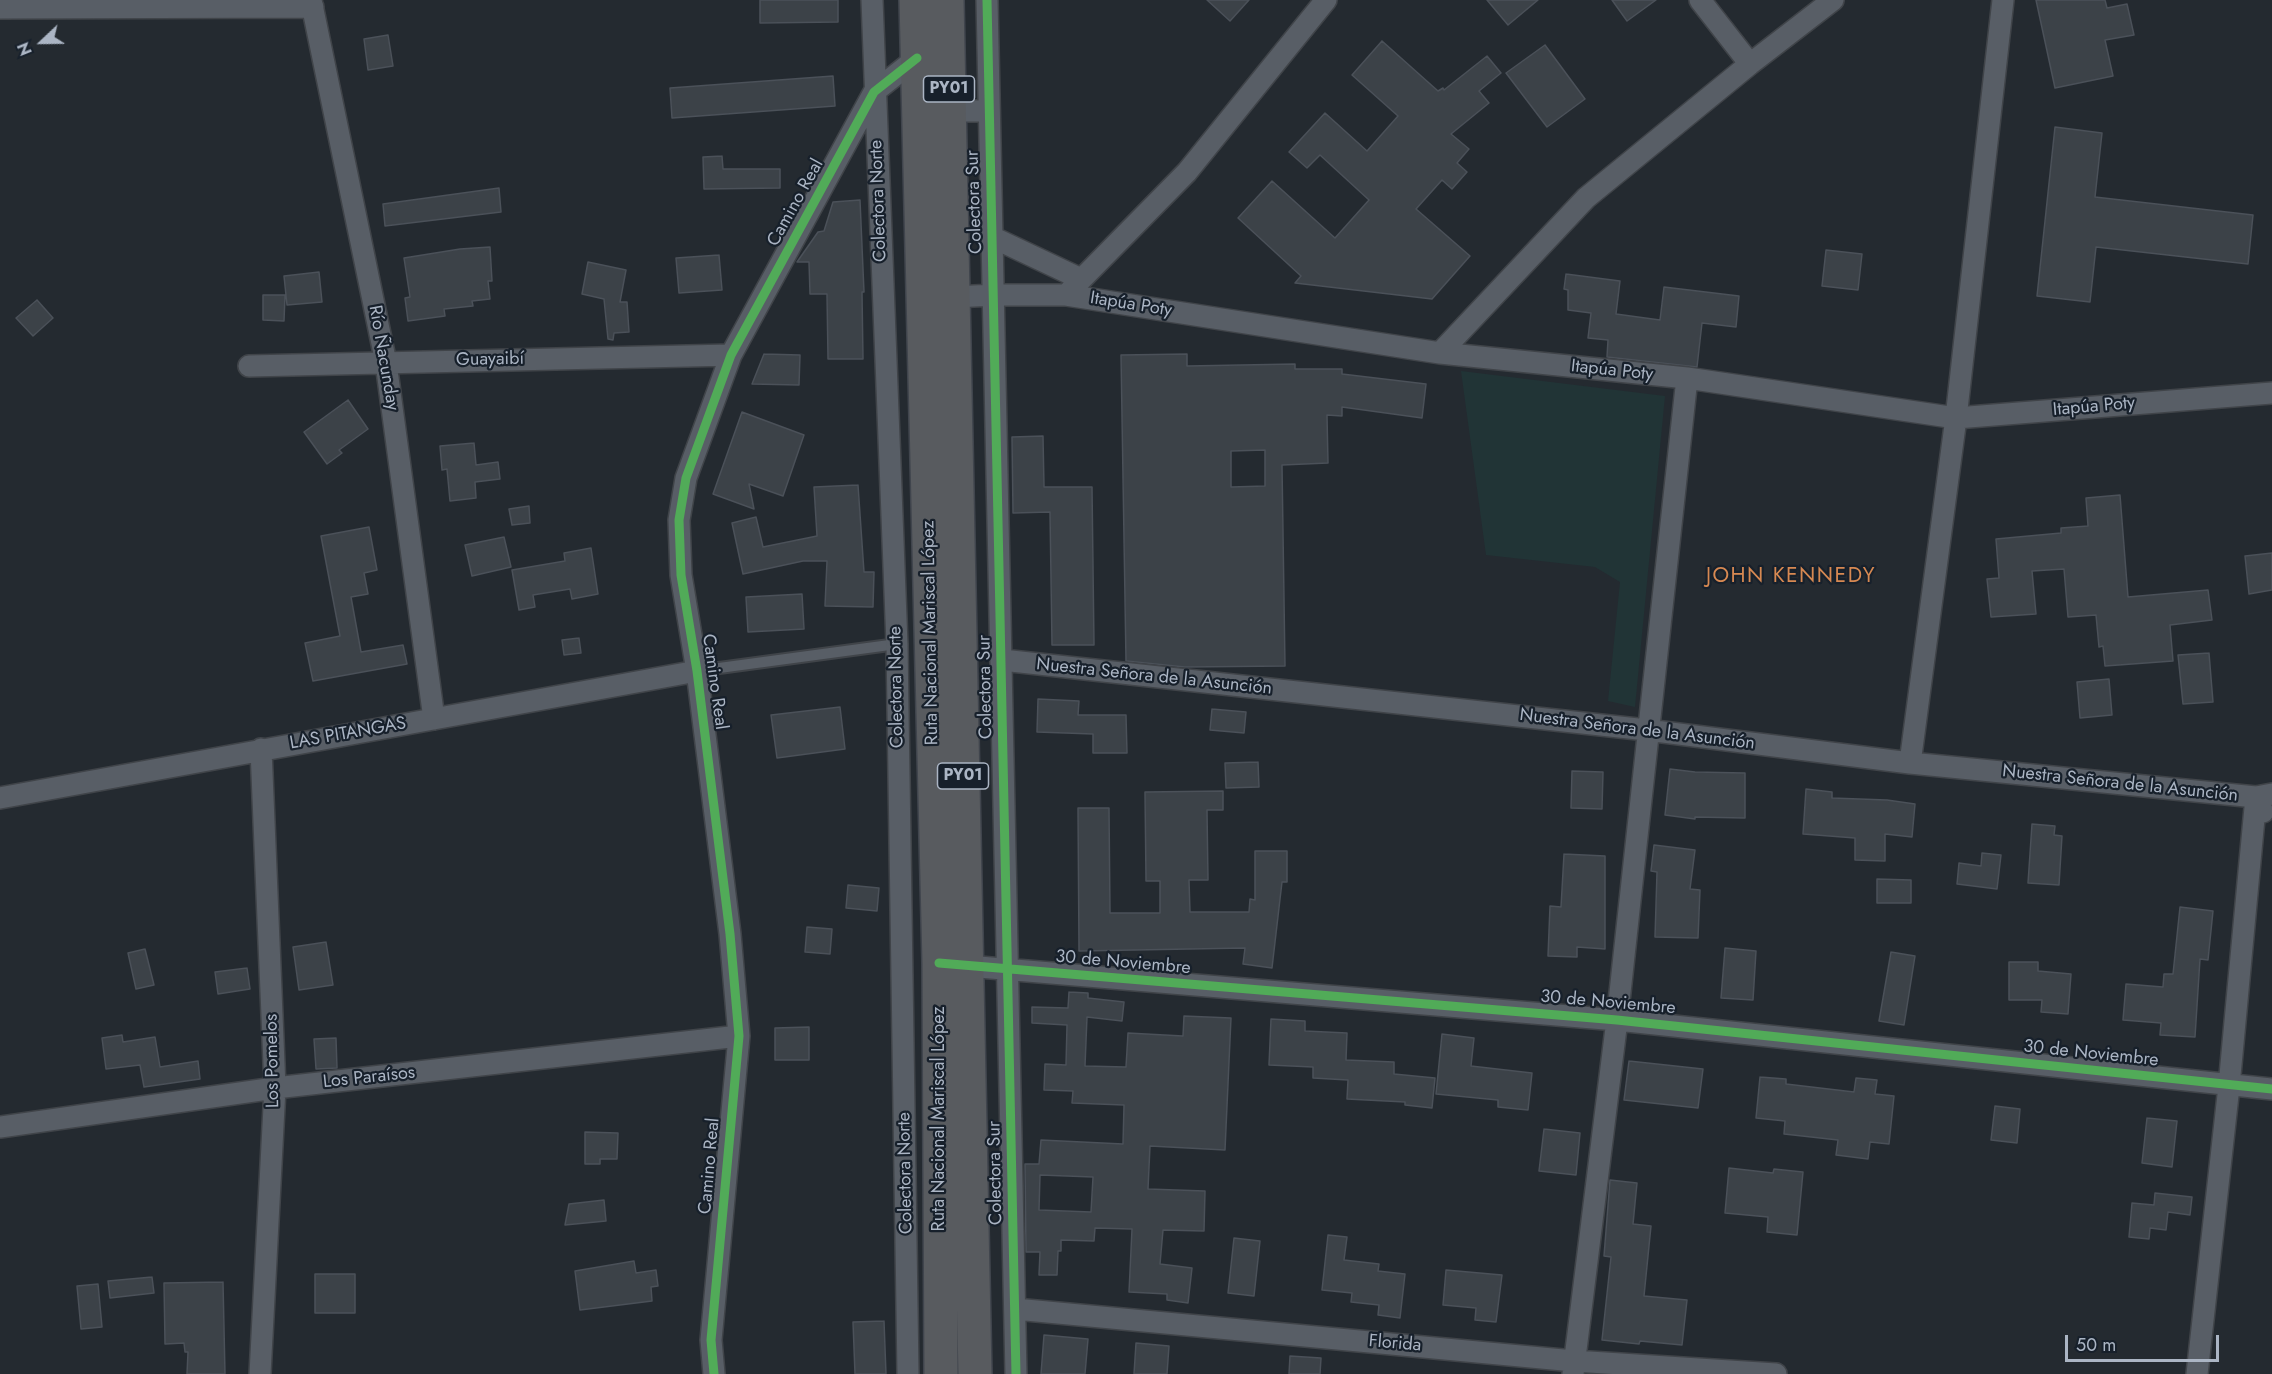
<!DOCTYPE html>
<html>
<head>
<meta charset="utf-8">
<style>
  body { margin:0 }
  #map { position:relative; width:2272px; height:1374px; overflow:hidden; background:#242a30; font-family:Jost,sans-serif }
  canvas { display:block }
  .north { position:absolute; left:12px; top:12px; width:60px; height:60px; -webkit-text-stroke:4px #17202b; paint-order:stroke; rotate:248deg; font-size:16px; font-weight:700; line-height:24px; text-align:center; color:#abb5c4 }
  .north::after { content:''; display:block; margin:auto; width:21px; height:27px; background:#abb5c4; clip-path:polygon(50% 0,100% 100%,50% 72%,0 100%) }
  .scale { position:absolute; left:2065px; top:1335px; width:154px; height:27px; box-sizing:border-box; border:3px solid #abb5c4; border-top:0; padding-left:8px; font-size:18px; line-height:21px; white-space:nowrap; color:#abb5c4; -webkit-text-stroke:4px #17202b; paint-order:stroke }
</style>
</head>
<body>
<div id="map">
<canvas width="2272" height="1374"></canvas>
<div class="north">N</div>
<div class="scale">50 m</div>
</div>
<script>
const ctx = document.querySelector('canvas').getContext('2d');
ctx.lineJoin = 'round';
function fill(path, color) {
  ctx.fillStyle = color;
  ctx.fill(path, 'evenodd');
}
function toPath(rows) {
  const path = new Path2D();
  for (const r of rows) {
    path.moveTo(r[0], r[1]);
    for (let i = 2; i < r.length; i += 2) path.lineTo(r[i], r[i + 1]);
  }
  return path;
}
function strokePath(path, color, width, dash) {
  ctx.strokeStyle = color;
  ctx.lineWidth = width;
  ctx.lineCap = dash ? 'butt' : 'round';
  ctx.setLineDash(dash || []);
  ctx.stroke(path);
}
function label(font, color, halo, rows, align = 'center') {
  ctx.font = font + ' Jost,sans-serif';
  ctx.lineWidth = 4.5;
  ctx.setLineDash([]);
  ctx.textBaseline = 'middle';
  ctx.strokeStyle = halo;
  ctx.fillStyle = color;
  for (const [text, x, y, turn = 0] of rows) {
    ctx.save();
    ctx.translate(x, y);
    ctx.rotate((+turn || 0) * Math.PI / 180);
    ctx.textAlign = isNaN(turn) ? turn : align;
    if (halo) ctx.strokeText(text, 0, 0);
    ctx.fillText(text, 0, 0);
    ctx.restore();
  }
}
fill(toPath([
  [1461,371,1665,396,1635,707,1608,701,1620,582,1595,567,1486,555]
]), '#213436');
const building = toPath([
  [760,0,838,0,838,22,760,23,760,0],
  [1207,0,1249,0,1230,21,1207,0],
  [1487,0,1538,0,1508,25,1487,0],
  [1612,0,1656,0,1627,21,1612,0],
  [2036,0,2105,0,2107,8,2127,4,2134,35,2105,40,2113,76,2055,88,2036,0],
  [388,35,393,66,368,70,364,39,388,35],
  [1382,41,1438,91,1443,88,1444,90,1487,56,1501,73,1479,91,1489,103,1451,134,1469,149,1457,163,1467,172,1452,189,1442,180,1416,209,1470,256,1432,299,1295,283,1301,276,1238,218,1272,181,1335,238,1369,200,1320,155,1307,168,1289,152,1325,113,1367,151,1398,116,1352,75,1382,41],
  [1545,45,1585,99,1547,127,1506,73,1545,45],
  [833,76,835,106,672,118,670,88,833,76],
  [2055,127,2102,133,2095,197,2253,215,2248,264,2096,247,2090,302,2037,296,2055,127],
  [722,156,723,169,780,169,780,188,704,189,703,157,722,156],
  [499,188,501,212,385,226,383,204,499,188],
  [860,200,864,292,862,292,863,359,828,359,827,294,810,294,809,262,797,262,818,232,824,231,833,202,860,200],
  [490,247,492,281,488,281,490,299,472,301,473,306,444,309,445,316,408,321,405,298,410,297,404,258,460,249,490,247],
  [1826,250,1862,254,1858,290,1822,286,1826,250],
  [719,255,722,290,679,293,676,258,719,255],
  [588,262,626,270,620,302,627,302,629,332,614,333,613,340,608,339,604,299,582,294,588,262],
  [319,272,322,302,287,305,284,276,319,272],
  [1566,274,1620,281,1616,314,1660,320,1664,287,1739,296,1736,327,1702,323,1697,367,1607,357,1608,340,1588,338,1591,313,1568,310,1568,290,1564,289,1566,274],
  [263,295,285,295,284,321,263,320,263,295],
  [37,300,53,318,33,336,16,318,37,300],
  [764,354,800,355,799,385,752,384,764,354],
  [1187,354,1187,366,1295,364,1295,369,1342,369,1342,374,1426,384,1422,418,1342,407,1342,416,1327,415,1328,463,1282,465,1285,666,1185,667,1126,661,1121,355,1187,354],
  [1265,450,1265,486,1231,487,1231,451,1265,450],
  [348,400,368,429,339,450,342,453,327,464,304,432,348,400],
  [742,412,804,435,783,496,749,484,754,509,713,494,742,412],
  [1043,436,1044,487,1092,487,1094,645,1052,645,1050,512,1013,513,1012,437,1043,436],
  [474,443,476,465,498,462,500,479,475,482,476,498,450,501,447,469,442,470,440,446,474,443],
  [858,485,864,572,874,572,873,607,825,606,827,561,803,561,743,574,732,523,756,517,763,547,817,536,814,487,858,485],
  [2120,495,2128,597,2208,590,2212,620,2170,625,2173,661,2105,666,2103,646,2099,647,2096,615,2068,617,2064,569,2032,571,2036,614,1991,617,1987,579,1999,578,1996,539,2061,533,2061,528,2088,526,2086,498,2120,495],
  [529,506,530,523,512,525,509,509,529,506],
  [369,527,377,570,364,573,368,594,351,597,361,652,403,645,407,664,313,681,305,643,340,636,321,536,369,527],
  [504,537,511,567,472,576,465,545,504,537],
  [591,548,598,594,572,599,570,589,533,595,535,607,519,610,512,570,565,561,564,553,591,548],
  [2272,553,2272,590,2249,594,2245,556,2272,553],
  [802,594,804,629,748,632,746,597,802,594],
  [579,638,581,653,564,655,562,640,579,638],
  [2209,653,2213,702,2183,704,2178,655,2209,653],
  [2109,679,2112,715,2080,718,2077,682,2109,679],
  [1038,699,1079,701,1078,715,1126,715,1127,753,1093,753,1093,734,1037,732,1038,699],
  [840,707,845,749,777,758,771,715,840,707],
  [1212,709,1246,712,1244,733,1210,730,1212,709],
  [1258,762,1259,787,1226,788,1225,763,1258,762],
  [1670,769,1695,772,1745,773,1745,818,1695,817,1695,819,1665,815,1670,769],
  [1572,771,1603,772,1602,809,1571,808,1572,771],
  [1806,789,1832,792,1832,798,1887,800,1915,804,1912,837,1885,834,1885,861,1855,860,1855,838,1803,834,1806,789],
  [1223,791,1223,810,1207,810,1208,880,1189,880,1190,912,1249,912,1250,899,1255,900,1255,851,1287,851,1287,882,1282,882,1272,968,1243,964,1245,948,1079,951,1078,808,1109,808,1110,913,1160,913,1160,881,1146,881,1145,792,1223,791],
  [2032,824,2055,826,2054,835,2062,836,2059,885,2028,883,2032,824],
  [1654,845,1695,850,1690,889,1700,890,1698,938,1655,937,1657,872,1651,871,1654,845],
  [1982,853,2001,855,1997,889,1957,884,1959,863,1981,866,1982,853],
  [1564,854,1605,856,1605,949,1577,947,1577,957,1548,956,1550,906,1561,907,1564,854],
  [1877,879,1911,880,1911,903,1877,903,1877,879],
  [848,885,879,888,877,911,846,908,848,885],
  [2180,907,2213,911,2208,960,2200,959,2195,1037,2160,1035,2161,1023,2123,1020,2126,984,2163,987,2164,974,2173,974,2180,907],
  [807,927,832,929,830,954,805,952,807,927],
  [326,942,333,985,299,990,293,947,326,942],
  [1725,948,1756,951,1753,1000,1721,998,1725,948],
  [145,949,154,985,136,989,128,953,145,949],
  [1891,952,1915,956,1904,1025,1879,1021,1891,952],
  [2009,962,2038,962,2038,971,2071,974,2068,1014,2041,1012,2042,1000,2009,1000,2009,962],
  [247,968,250,989,218,994,215,972,247,968],
  [1069,992,1088,993,1088,998,1124,1002,1122,1021,1087,1017,1085,1066,1126,1067,1128,1033,1183,1036,1184,1016,1231,1018,1225,1150,1150,1146,1148,1189,1205,1191,1204,1231,1163,1230,1160,1264,1192,1268,1188,1303,1167,1300,1167,1294,1129,1292,1132,1229,1095,1228,1094,1241,1061,1240,1061,1251,1058,1251,1057,1275,1039,1275,1040,1252,1026,1252,1025,1164,1039,1164,1041,1140,1123,1144,1124,1105,1072,1103,1073,1091,1044,1090,1045,1064,1066,1065,1067,1025,1032,1023,1032,1007,1068,1008,1069,992],
  [1040,1175,1093,1177,1091,1212,1039,1210,1040,1175],
  [1271,1019,1305,1021,1305,1031,1347,1033,1346,1060,1394,1062,1394,1074,1435,1078,1432,1108,1405,1105,1405,1102,1347,1099,1348,1080,1313,1078,1313,1067,1269,1065,1271,1019],
  [809,1027,809,1060,775,1060,775,1028,809,1027],
  [1442,1034,1474,1038,1471,1066,1532,1073,1528,1110,1498,1107,1498,1100,1436,1094,1442,1034],
  [122,1035,123,1042,155,1037,160,1067,198,1061,200,1079,144,1087,140,1065,106,1069,102,1038,122,1035],
  [336,1038,337,1068,316,1069,314,1039,336,1038],
  [1629,1061,1703,1069,1698,1108,1624,1100,1629,1061],
  [1760,1077,1786,1079,1786,1084,1854,1092,1856,1078,1877,1080,1875,1094,1894,1096,1889,1144,1870,1142,1868,1159,1836,1155,1838,1140,1784,1134,1785,1121,1756,1118,1760,1077],
  [1995,1106,2020,1109,2017,1143,1991,1140,1995,1106],
  [2147,1118,2177,1121,2172,1167,2142,1163,2147,1118],
  [1544,1129,1580,1133,1576,1175,1539,1171,1544,1129],
  [585,1132,618,1133,617,1159,600,1159,600,1164,585,1164,585,1132],
  [1729,1168,1773,1173,1774,1169,1803,1172,1797,1235,1767,1232,1768,1217,1725,1213,1729,1168],
  [1610,1180,1637,1183,1633,1224,1651,1226,1644,1296,1687,1300,1682,1345,1640,1341,1639,1344,1602,1340,1611,1257,1604,1256,1610,1180],
  [2155,1193,2192,1197,2190,1215,2168,1212,2166,1230,2150,1228,2149,1239,2129,1237,2132,1203,2154,1205,2155,1193],
  [604,1200,606,1221,565,1225,569,1204,604,1200],
  [1328,1235,1347,1237,1344,1260,1379,1264,1378,1271,1405,1274,1400,1318,1378,1315,1379,1305,1351,1302,1352,1293,1322,1290,1328,1235],
  [1234,1238,1260,1241,1254,1296,1228,1293,1234,1238],
  [634,1261,636,1273,656,1270,658,1286,651,1287,652,1301,580,1310,575,1271,634,1261],
  [1446,1270,1502,1275,1496,1322,1475,1320,1476,1308,1443,1305,1446,1270],
  [315,1274,355,1274,355,1313,315,1313,315,1274],
  [152,1277,154,1293,110,1298,108,1281,152,1277],
  [223,1282,225,1374,187,1374,188,1352,185,1352,184,1343,165,1344,164,1283,223,1282],
  [98,1284,102,1327,81,1329,77,1286,98,1284],
  [884,1321,886,1374,855,1374,853,1322,884,1321],
  [1044,1335,1088,1339,1085,1374,1041,1374,1044,1335],
  [1136,1343,1169,1346,1167,1374,1134,1374,1136,1343],
  [1290,1356,1321,1358,1320,1374,1289,1374,1290,1356]
]);
fill(building, '#3c4248');
strokePath(building, '#4b5159', 1.5);
const lane = toPath([
  [697,671,897,644]
]);
const street = toPath([
  [311,0,386,363,434,719],
  [872,0,897,644,908,1374],
  [987,0,1016,1374],
  [1700,0,1750,64],
  [0,8,313,7],
  [950,111,989,111],
  [992,237,1081,279],
  [1066,295,1187,172,1326,0],
  [954,297,994,295,1066,295,1440,353,1687,378,1956,418,2272,393],
  [1440,353,1586,198,1750,64,1833,0],
  [249,366,731,355],
  [1002,660,1647,730,1910,763,2256,797,2272,794],
  [1910,763,1956,418,2003,0],
  [0,798,697,671],
  [955,965,1617,1020,2272,1089],
  [0,1127,275,1088,739,1036],
  [1015,1309,1574,1361,1776,1374],
  [260,1374,275,1088,261,749],
  [714,1374,711,1340,739,1036,730,934,697,671,681,575,679,520,686,478,731,355,874,92,917,58],
  [1573,1374,1617,1020,1687,378],
  [2197,1374,2229,1086,2256,797,2263,812]
]);
const highway = toPath([
  [916,0,939,963,941,1374],
  [947,0,975,1374]
]);
strokePath(lane, '#404449', 14);
strokePath(street, '#404449', 24);
strokePath(highway, '#40454d', 36);
strokePath(lane, '#585e66', 10);
strokePath(street, '#585e66', 21);
strokePath(highway, '#585b5f', 33);
strokePath(toPath([
  [987,0,1016,1374],
  [939,963,1617,1020,2272,1089],
  [714,1374,711,1340,739,1036,730,934,697,671,681,575,679,520,686,478,731,355,874,92,917,58]
]), '#51ab58', 9);
for (const [x, y, w] of [
  [949,89,51],
  [963,776,51]
]) {
  const box = new Path2D();
  box.roundRect(x - w / 2, y - 13, w, 26, 4.5);
  ctx.fillStyle = '#17202b';
  ctx.fill(box);
  strokePath(box, '#abb5c4', 1.5);
}
label('bold 16px', '#abb5c4', null, [
  ["PY01",949,89],
  ["PY01",963,776]
]);
label('18px', '#abb5c4', '#17202b', [
  ["Colectora Norte",879,201,-92],
  ["Colectora Sur",975,202,-92],
  ["Camino Real",796,203,-61],
  ["Itapúa Poty",1131,305,9],
  ["Río Ñacunday",383,358,80],
  ["Guayaibí",490,360,-1],
  ["Itapúa Poty",1612,371,6],
  ["Itapúa Poty",2094,407,-5],
  ["Ruta Nacional Mariscal López",931,633,-91],
  ["Nuestra Señora de la Asunción",1154,677,6],
  ["Camino Real",714,682,82],
  ["Colectora Norte",897,687,-91],
  ["Colectora Sur",986,687,-91],
  ["Nuestra Señora de la Asunción",1637,730,7],
  ["LAS PITANGAS",348,734,-10],
  ["Nuestra Señora de la Asunción",2120,784,6],
  ["30 de Noviembre",1123,963,5],
  ["30 de Noviembre",1608,1003,5],
  ["30 de Noviembre",2091,1054,6],
  ["Los Pomelos",273,1061,-91],
  ["Los Paraísos",369,1078,-6],
  ["Ruta Nacional Mariscal López",940,1119,-90],
  ["Camino Real",710,1166,-85],
  ["Colectora Norte",906,1173,-91],
  ["Colectora Sur",996,1173,-91],
  ["Florida",1395,1344,5]
]);
ctx.letterSpacing = '1.5px';
label('21px', '#d78952', '#17202b', [
  ["JOHN KENNEDY",1791,577]
]);
ctx.letterSpacing = '0px';
</script>
</body>
</html>
